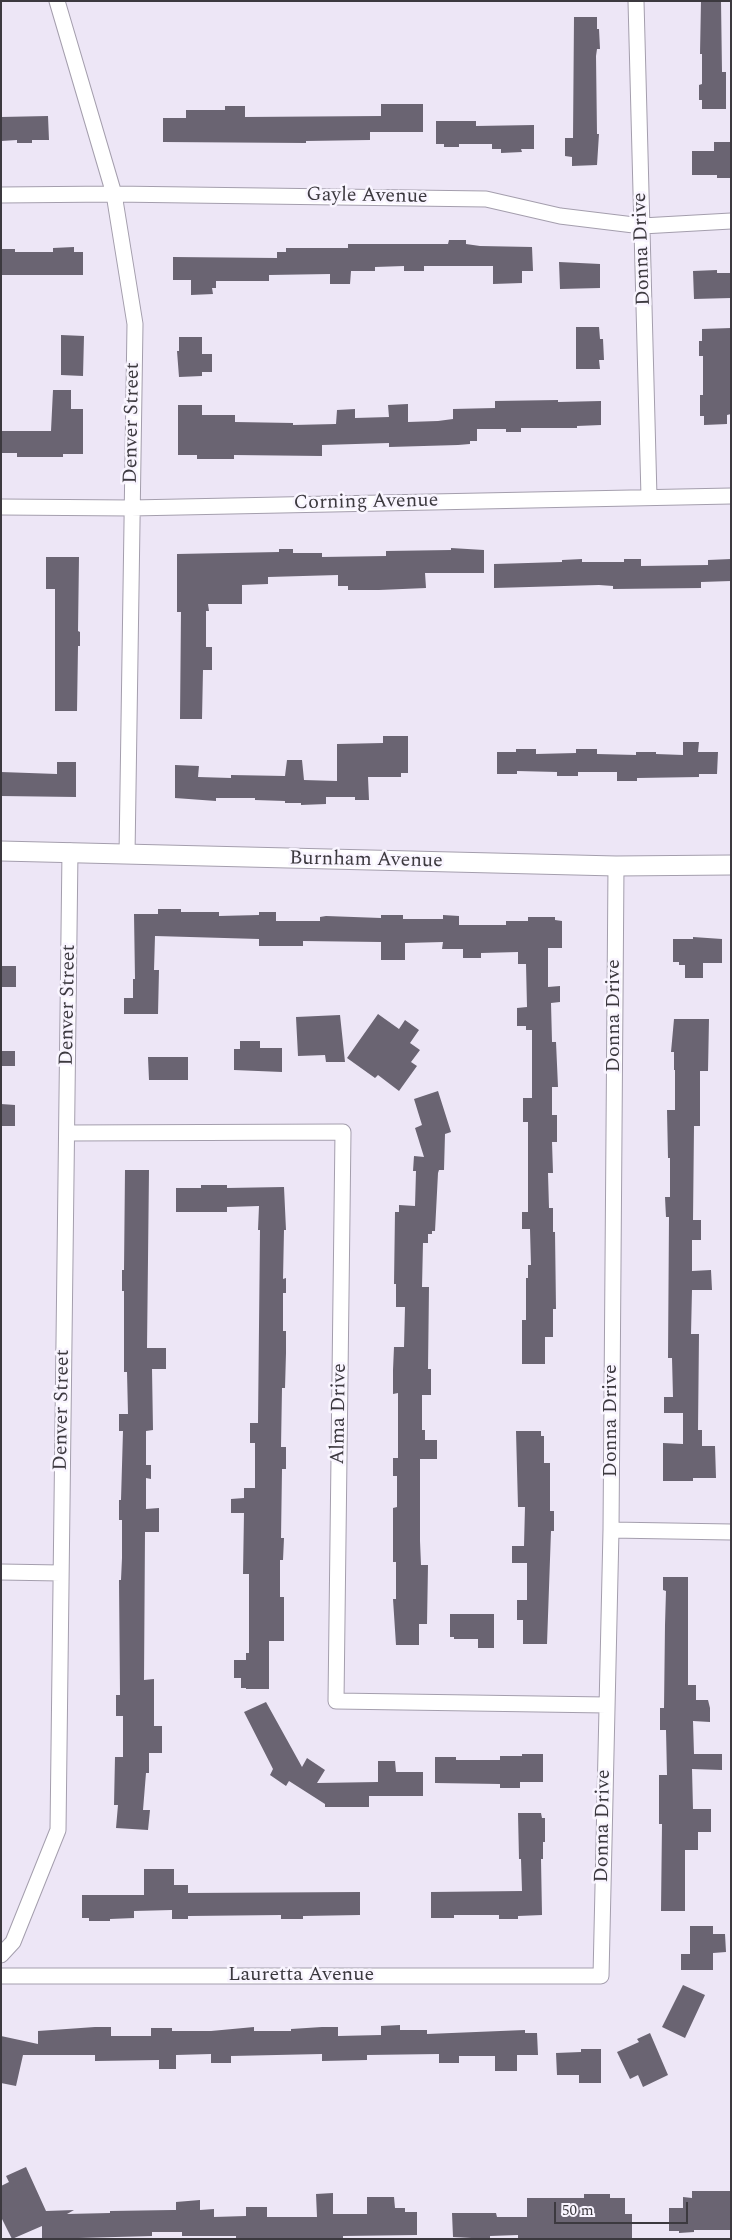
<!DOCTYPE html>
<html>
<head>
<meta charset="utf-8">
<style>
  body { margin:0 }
  #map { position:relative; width:732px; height:2240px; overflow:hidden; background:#ede6f6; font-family:Spectral,serif }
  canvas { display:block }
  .frame { position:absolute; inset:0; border:2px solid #3c393f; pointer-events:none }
  .scale { position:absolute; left:554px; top:2202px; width:134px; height:22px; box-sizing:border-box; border:2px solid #3c393f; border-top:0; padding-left:6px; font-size:15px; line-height:18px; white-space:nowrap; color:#3c393f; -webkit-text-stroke:4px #f9f5ff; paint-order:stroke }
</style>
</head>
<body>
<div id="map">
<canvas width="732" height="2240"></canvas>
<div class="frame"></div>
<div class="scale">50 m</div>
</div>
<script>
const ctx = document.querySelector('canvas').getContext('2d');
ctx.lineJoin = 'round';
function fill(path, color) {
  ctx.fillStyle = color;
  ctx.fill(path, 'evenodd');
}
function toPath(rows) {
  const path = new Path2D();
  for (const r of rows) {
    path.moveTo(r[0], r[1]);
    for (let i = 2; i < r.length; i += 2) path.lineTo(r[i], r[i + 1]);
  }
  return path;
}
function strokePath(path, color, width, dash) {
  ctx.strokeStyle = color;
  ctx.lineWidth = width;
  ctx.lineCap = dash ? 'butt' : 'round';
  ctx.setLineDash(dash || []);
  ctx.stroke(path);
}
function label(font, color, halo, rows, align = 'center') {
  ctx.font = font + ' Spectral,serif';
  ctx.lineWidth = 5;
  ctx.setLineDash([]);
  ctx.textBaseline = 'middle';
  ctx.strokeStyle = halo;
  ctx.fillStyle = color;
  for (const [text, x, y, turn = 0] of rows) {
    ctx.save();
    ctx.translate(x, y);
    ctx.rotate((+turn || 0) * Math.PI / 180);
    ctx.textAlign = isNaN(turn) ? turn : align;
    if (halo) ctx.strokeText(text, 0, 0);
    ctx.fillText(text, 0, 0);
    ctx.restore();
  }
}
fill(toPath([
  [701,1,721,1,722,72,726,72,726,109,702,109,702,100,699,100,699,85,702,84,702,54,700,54],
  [574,17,597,17,597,29,599,29,600,49,597,49,596,56,597,134,599,134,597,165,572,166,572,157,565,156,565,138,573,138],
  [381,104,423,104,423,132,370,132,370,140,306,141,306,143,163,142,163,118,186,118,186,110,225,110,225,106,245,106,245,117,381,116],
  [48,116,49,140,32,140,32,143,17,143,17,140,1,141,1,117],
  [436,121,476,121,476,126,534,125,534,149,521,149,522,152,501,153,501,149,492,149,492,144,459,144,459,147,444,147,444,144,436,144],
  [714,142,730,142,731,178,717,178,717,175,692,175,692,151,714,151],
  [449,240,466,240,466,244,480,246,532,247,533,271,522,271,522,283,493,284,493,266,424,266,424,271,404,271,404,266,375,267,375,271,351,271,350,284,330,284,330,274,269,275,269,281,216,281,216,288,212,288,213,294,191,295,191,280,173,280,173,257,277,258,277,252,286,252,286,248,348,248,348,244,448,244],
  [74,247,74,252,83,252,83,275,1,275,1,249,15,249,15,252,53,252,53,248],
  [559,262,600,264,600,288,560,289],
  [717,270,717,273,731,273,731,298,694,299,693,271],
  [576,327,599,327,600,339,603,339,604,360,599,360,600,369,576,369],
  [731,328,731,414,727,415,727,424,704,425,704,416,700,416,700,395,703,395,703,356,699,356,699,341,702,341,702,329],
  [61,335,84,336,83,376,61,375],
  [179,337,202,337,202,354,212,354,212,372,202,372,202,376,179,377,177,351,179,351],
  [53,390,71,390,71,409,83,409,83,454,63,454,63,457,17,457,17,453,1,453,1,431,51,431],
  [558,400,558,402,601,401,601,425,577,426,577,428,521,428,521,432,506,432,506,429,477,429,477,441,470,441,470,444,458,445,389,447,389,443,322,445,322,456,234,455,234,459,197,459,197,455,178,455,178,405,202,405,202,415,235,415,235,422,293,423,293,425,336,424,337,410,355,409,355,418,389,417,388,405,408,404,408,422,438,421,453,419,453,409,495,408,495,401],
  [451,548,484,550,484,573,425,573,426,588,379,590,348,590,348,586,338,586,338,575,268,577,268,584,242,585,242,604,208,604,209,611,206,611,206,647,212,647,212,670,203,670,202,719,180,719,181,612,177,612,177,554,279,552,279,549,293,549,293,553,322,553,322,557,386,556,386,551,451,550],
  [46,557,79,557,78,631,80,632,80,646,78,646,77,711,55,711,55,589,46,589],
  [582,559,582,562,624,562,624,559,641,559,641,566,708,565,708,560,731,559,731,581,701,582,701,588,613,589,613,586,599,585,494,588,494,564,562,562,562,560],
  [383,736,408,736,408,773,401,773,401,777,368,777,369,800,355,800,355,797,326,797,326,804,301,805,301,803,285,803,285,801,255,800,255,798,216,798,216,801,175,798,175,765,199,766,198,777,231,778,231,775,285,776,287,760,302,760,304,780,337,781,337,744,383,743],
  [683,742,699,742,698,752,718,752,717,774,699,774,699,777,637,778,637,781,617,781,617,772,578,772,578,776,557,776,557,772,517,771,517,774,497,774,497,752,516,752,516,749,536,749,536,754,576,753,576,749,597,749,597,754,636,755,636,752,656,752,656,754,683,755],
  [57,762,76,762,76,797,1,796,1,772,57,774],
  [158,909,181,909,181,912,219,912,219,916,259,915,259,912,276,912,276,921,320,921,320,917,326,916,381,918,381,915,403,915,403,919,443,919,443,915,459,916,459,925,506,925,506,921,528,921,528,917,555,917,555,920,562,921,562,948,548,948,548,987,560,986,560,1002,551,1003,552,1042,556,1042,558,1087,552,1087,552,1115,557,1115,557,1142,552,1142,553,1173,548,1173,549,1208,553,1208,553,1232,555,1232,556,1309,553,1309,553,1337,545,1337,545,1364,522,1364,522,1320,526,1320,526,1278,528,1278,528,1265,531,1265,530,1229,522,1229,522,1212,528,1212,528,1122,523,1122,523,1098,532,1098,532,1030,526,1030,526,1026,517,1026,517,1008,527,1007,526,964,518,964,518,952,481,953,481,958,463,958,463,949,442,949,443,942,405,943,405,960,381,960,381,942,303,941,303,946,259,946,259,939,155,936,154,970,159,970,158,1014,124,1014,124,998,133,998,133,979,135,979,134,914,158,914],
  [693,937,722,939,722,963,703,963,703,978,685,978,685,965,679,965,679,962,673,962,673,939,693,939],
  [1,966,16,966,16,987,1,987],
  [378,1014,399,1029,405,1020,419,1030,410,1043,420,1050,411,1062,417,1066,399,1091,378,1075,375,1078,347,1058],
  [340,1015,345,1062,326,1062,325,1055,298,1056,296,1017],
  [674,1019,709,1019,708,1071,700,1071,700,1126,694,1126,693,1220,701,1220,701,1240,692,1240,692,1271,711,1270,712,1290,692,1290,691,1334,699,1334,698,1430,702,1430,702,1446,715,1446,716,1478,693,1478,693,1481,663,1481,663,1443,683,1444,683,1413,664,1413,664,1397,673,1397,672,1358,668,1358,669,1217,666,1217,665,1197,670,1197,670,1158,668,1158,667,1110,675,1110,675,1070,674,1070,674,1052,671,1052],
  [240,1041,260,1041,260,1048,282,1048,282,1072,234,1070,234,1049,240,1049],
  [1,1051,15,1051,15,1066,1,1066],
  [148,1057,188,1057,188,1080,149,1080],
  [438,1091,451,1132,445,1134,444,1170,439,1170,438,1173,435,1231,432,1231,432,1234,428,1234,428,1243,423,1243,422,1287,429,1287,428,1369,431,1369,431,1395,422,1395,422,1430,425,1430,425,1440,437,1440,437,1459,420,1459,420,1541,421,1565,428,1565,427,1624,419,1624,419,1645,396,1645,393,1599,396,1599,396,1562,393,1562,393,1508,397,1507,397,1476,393,1476,393,1458,398,1458,398,1393,393,1394,393,1370,394,1347,404,1347,405,1307,396,1307,396,1284,394,1284,395,1212,399,1212,399,1205,415,1206,416,1171,413,1171,414,1156,424,1157,415,1128,422,1125,414,1099],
  [1,1104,15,1105,15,1126,1,1126],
  [125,1170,149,1170,147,1348,166,1348,166,1369,152,1369,153,1430,146,1431,146,1465,151,1465,151,1479,146,1478,146,1509,159,1508,159,1532,145,1532,144,1680,154,1679,154,1726,162,1726,162,1753,149,1753,149,1773,146,1773,143,1810,150,1810,148,1830,116,1828,118,1805,114,1805,115,1757,123,1757,123,1716,116,1716,116,1695,120,1695,119,1580,121,1580,122,1558,122,1520,119,1520,119,1500,121,1500,123,1431,119,1431,119,1414,128,1414,127,1372,124,1372,124,1291,122,1291,122,1270,124,1270],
  [201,1185,227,1185,227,1188,284,1187,286,1230,284,1230,283,1279,286,1278,286,1293,283,1293,283,1331,286,1331,286,1353,285,1388,282,1388,281,1447,286,1447,286,1469,282,1469,281,1538,284,1538,283,1560,280,1560,280,1597,284,1597,284,1641,269,1641,269,1689,246,1689,246,1688,241,1688,241,1678,234,1678,234,1660,246,1660,246,1653,249,1653,249,1574,243,1574,244,1513,231,1513,231,1499,244,1498,244,1488,255,1488,255,1443,250,1443,250,1423,258,1423,260,1230,258,1230,259,1206,227,1207,227,1212,176,1212,176,1188,201,1188],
  [516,1431,541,1431,541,1436,544,1436,544,1463,550,1463,550,1511,554,1511,554,1531,551,1531,547,1644,523,1644,523,1620,517,1620,517,1600,527,1600,527,1563,512,1563,512,1546,524,1546,525,1507,518,1507],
  [663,1577,688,1577,688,1685,696,1685,696,1700,708,1700,710,1708,710,1722,693,1721,694,1754,722,1754,722,1770,692,1769,693,1809,711,1809,711,1832,698,1832,698,1850,685,1850,685,1911,661,1911,662,1824,659,1824,659,1775,667,1775,666,1730,660,1730,660,1708,664,1708,665,1625,666,1591,663,1590],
  [450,1614,494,1614,494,1648,478,1648,478,1639,454,1639,454,1637,450,1637],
  [266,1702,302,1767,307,1758,325,1770,317,1783,378,1782,378,1761,395,1761,396,1772,423,1772,423,1796,369,1796,369,1807,325,1807,325,1804,289,1781,286,1786,270,1775,273,1769,244,1712],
  [522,1754,543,1754,543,1782,520,1782,520,1788,500,1788,500,1784,435,1783,435,1757,456,1757,456,1760,500,1760,500,1756,522,1756],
  [518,1813,541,1813,542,1818,545,1818,545,1842,543,1842,543,1859,541,1859,542,1915,518,1916,518,1919,499,1919,499,1915,454,1915,454,1918,431,1918,431,1892,522,1891,521,1859,519,1859],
  [144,1869,174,1869,174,1885,188,1885,188,1893,360,1892,360,1915,303,1916,303,1919,281,1919,281,1915,188,1916,188,1919,172,1919,172,1910,134,1911,134,1918,110,1919,110,1921,89,1921,89,1918,82,1918,82,1895,144,1895],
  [690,1926,713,1926,713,1934,725,1934,726,1952,713,1953,713,1970,681,1970,681,1954,690,1954],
  [683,1985,705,1995,685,2038,662,2027],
  [400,2025,400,2030,427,2030,427,2034,525,2030,525,2033,537,2033,538,2055,517,2055,517,2071,495,2071,495,2056,459,2056,459,2063,439,2063,439,2054,367,2055,367,2060,322,2061,322,2054,231,2056,231,2063,211,2063,211,2054,176,2055,176,2069,159,2069,159,2060,95,2061,95,2055,23,2055,16,2086,1,2083,1,2036,38,2044,38,2031,95,2027,111,2027,111,2036,151,2036,151,2028,172,2028,172,2031,211,2031,254,2027,254,2031,291,2031,291,2029,322,2027,338,2027,338,2036,381,2035,381,2026],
  [650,2033,668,2075,643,2087,638,2075,630,2079,617,2052,639,2042,637,2039],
  [581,2049,601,2049,601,2083,579,2083,579,2075,557,2075,556,2053,581,2052],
  [26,2167,46,2211,74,2210,67,2214,110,2213,110,2211,173,2210,176,2210,176,2202,200,2200,200,2210,214,2209,214,2217,246,2216,246,2207,267,2207,267,2217,317,2217,316,2194,333,2193,333,2214,367,2214,367,2197,394,2197,395,2208,405,2208,405,2212,417,2212,417,2235,343,2236,343,2239,236,2239,236,2236,182,2236,182,2232,152,2232,152,2236,42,2239,42,2226,12,2239,1,2217,1,2186,9,2182,6,2176],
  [692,2191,731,2191,731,2230,694,2230,694,2232,679,2233,679,2231,669,2231,669,2208,683,2208,683,2197,692,2198],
  [584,2194,610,2194,610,2198,625,2198,625,2214,632,2214,632,2239,518,2239,518,2235,490,2236,490,2239,453,2237,452,2213,496,2213,497,2217,527,2217,527,2198,584,2198]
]), '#6a6472');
const minor = toPath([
  [57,1,114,194,135,324,127,855],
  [636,1,649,497],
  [1,195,114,194,486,199,560,216,642,226,731,221],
  [1,507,131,508,731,496],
  [67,1133,343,1132,336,1701,606,1705],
  [611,1530,731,1532],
  [1,1572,60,1573],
  [1,1955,13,1942,58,1830,70,851],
  [1,1976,601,1976,611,1530,616,866]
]);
const tertiary = toPath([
  [1,851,616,866,731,865]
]);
strokePath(minor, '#a49ead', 17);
strokePath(tertiary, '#a49ead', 21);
strokePath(minor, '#fff', 15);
strokePath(tertiary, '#fff', 19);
label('20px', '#3c393f', '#f9f5ff', [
  ["Gayle Avenue",367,197,1],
  ["Donna Drive",643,249,-92],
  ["Denver Street",133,423,-89],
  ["Corning Avenue",366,503,-1],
  ["Burnham Avenue",366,861,1],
  ["Denver Street",69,1005,-89],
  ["Donna Drive",615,1016,-90],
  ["Denver Street",63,1410,-89],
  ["Alma Drive",340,1414,-89],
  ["Donna Drive",612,1421,-90],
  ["Donna Drive",604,1826,-89],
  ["Lauretta Avenue",301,1976]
]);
</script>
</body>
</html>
